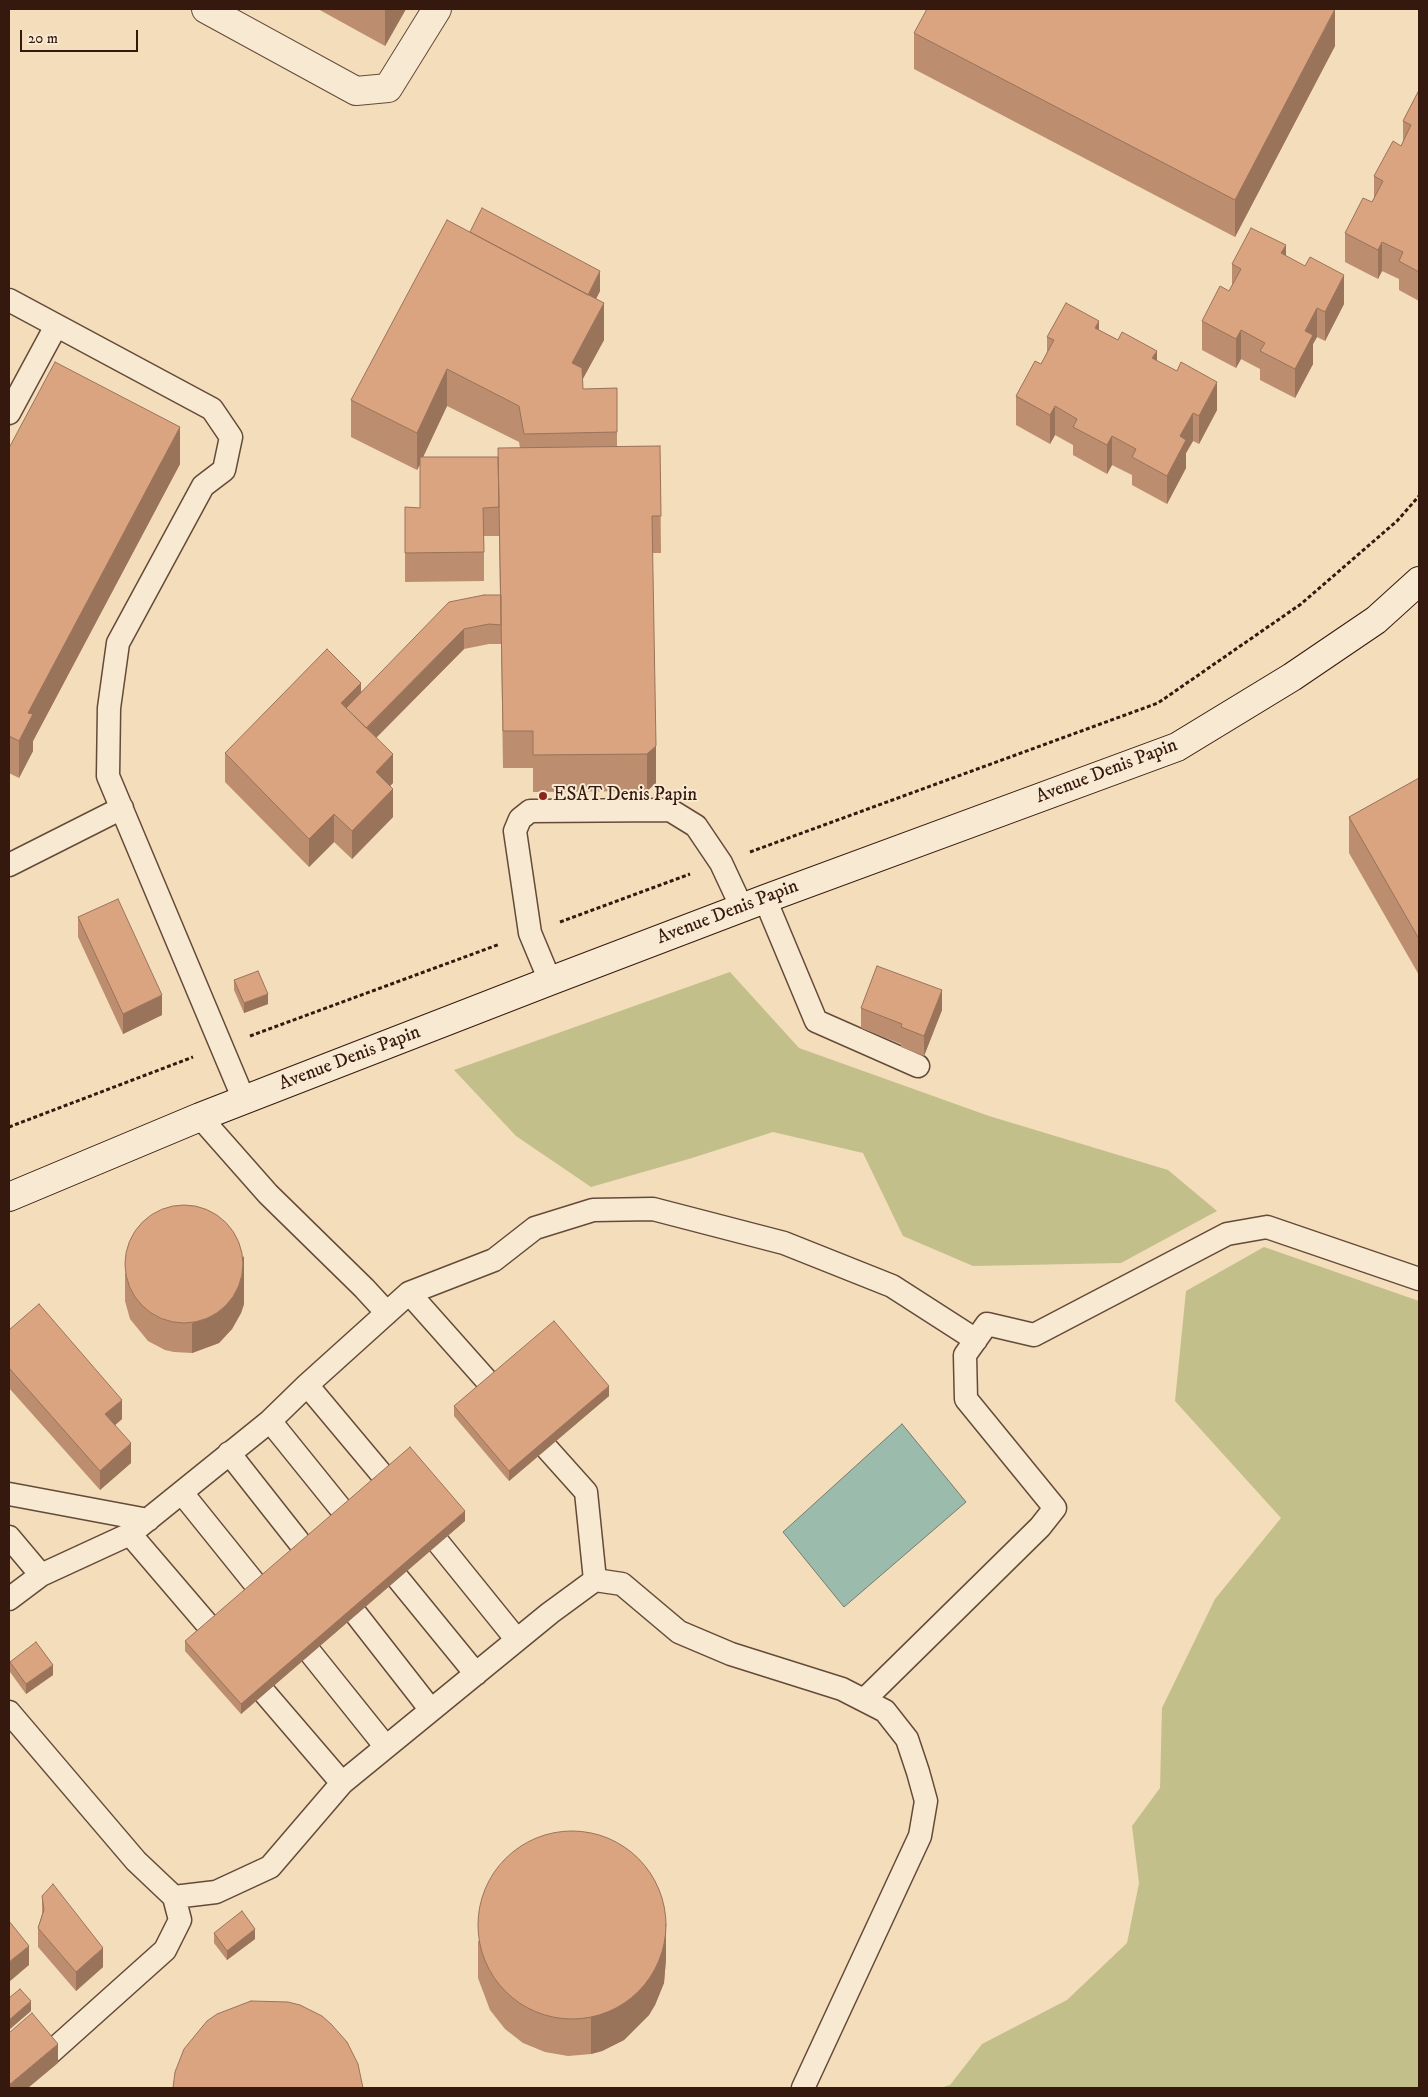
<!DOCTYPE html>
<html>
<head>
<meta charset="utf-8">
<style>
  body { margin:0 }
  #map { position:relative; width:1428px; height:2097px; overflow:hidden; background:#f3ddba; font-family:"IM FELL DW Pica",serif }
  canvas { display:block }
  .frame { position:absolute; inset:0; border:10px solid #36190e; pointer-events:none }
  .scale { position:absolute; left:20px; top:30px; width:118px; height:22px; box-sizing:border-box; border:2px solid #36190e; border-top:0; padding-left:6px; font-size:15px; line-height:18px; white-space:nowrap; color:#36190e; -webkit-text-stroke:4px #f7e9d2; paint-order:stroke }
</style>
</head>
<body>
<div id="map">
<canvas width="1428" height="2097"></canvas>
<div class="frame"></div>
<div class="scale">20 m</div>
</div>
<script>
const ctx = document.querySelector('canvas').getContext('2d');
ctx.lineJoin = 'round';
function fill(path, color) {
  ctx.fillStyle = color;
  ctx.fill(path, 'evenodd');
}
function toPath(rows) {
  const path = new Path2D();
  for (const r of rows) {
    if (r.length === 3) {
      path.moveTo(r[0] + r[2], r[1]);
      path.arc(r[0], r[1], r[2], 0, 2 * Math.PI);
      continue;
    }
    path.moveTo(r[0], r[1]);
    for (let i = 2; i < r.length; i += 2) path.lineTo(r[i], r[i + 1]);
  }
  return path;
}
function strokePath(path, color, width, dash) {
  ctx.strokeStyle = color;
  ctx.lineWidth = width;
  ctx.lineCap = dash ? 'butt' : 'round';
  ctx.setLineDash(dash || []);
  ctx.stroke(path);
}
function label(font, color, halo, rows, align = 'center') {
  ctx.font = font + ' "IM FELL DW Pica",serif';
  ctx.lineWidth = 4;
  ctx.setLineDash([]);
  ctx.textBaseline = 'middle';
  ctx.strokeStyle = halo;
  ctx.fillStyle = color;
  for (const [text, x, y, turn = 0] of rows) {
    ctx.save();
    ctx.translate(x, y);
    ctx.rotate((+turn || 0) * Math.PI / 180);
    ctx.textAlign = isNaN(turn) ? turn : align;
    if (halo) ctx.strokeText(text, 0, 0);
    ctx.fillText(text, 0, 0);
    ctx.restore();
  }
}
fill(toPath([
  [730,972,799,1048,989,1116,1168,1170,1217,1211,1121,1263,973,1266,903,1236,863,1153,773,1132,692,1158,591,1187,516,1136,454,1070],
  [1264,1247,1419,1301,1419,2088,940,2088,950,2085,982,2044,1067,2000,1127,1943,1139,1883,1132,1826,1160,1788,1162,1708,1215,1599,1281,1518,1175,1401,1186,1291]
]), '#c3bf8a');
const water = toPath([
  [902,1424,966,1502,844,1607,783,1532,902,1424]
]);
fill(water, '#9bbcad');
strokePath(water, '#737b6d', 1);
const lane = toPath([
  [9,300,212,409,231,437,224,470,203,486,118,643,109,708,108,776,244,1100],
  [9,413,56,326],
  [9,865,122,808],
  [765,899,816,1021,918,1066],
  [550,981,530,933,515,831,520,819,530,811,670,810,696,826,721,863,742,908],
  [200,1117,268,1194,364,1288,387,1313],
  [409,1293,505,1401],
  [307,1385,409,1293,494,1260,535,1228,593,1210,653,1209,784,1243,892,1286,976,1340],
  [270,1421,358,1530],
  [526,1425,586,1492,595,1580],
  [229,1453,318,1566],
  [182,1493,273,1606],
  [9,1494,148,1520],
  [420,1520,517,1640],
  [130,1534,225,1645],
  [9,1537,41,1575],
  [378,1554,476,1674],
  [338,1591,431,1710],
  [9,1599,41,1575,130,1534,270,1421,307,1385,400,1496],
  [293,1631,386,1747],
  [245,1670,342,1783],
  [864,1700,1040,1527,1055,1508,966,1399,965,1355,987,1324,1034,1335,1227,1234,1267,1227,1419,1279],
  [9,1712,136,1861,174,1897],
  [50,2053,165,1950,180,1920,174,1897,216,1892,270,1867,342,1783,550,1613,595,1580,622,1584,679,1632,731,1654,842,1689,885,1711,907,1739,918,1772,926,1801,920,1836,803,2088]
]);
const street = toPath([
  [206,9,356,91,388,88,437,9]
]);
const secondary = toPath([
  [9,1197,200,1117,550,981,765,899,1177,747,1292,677,1376,620,1419,581]
]);
strokePath(lane, '#654a39', 25);
strokePath(street, '#654a39', 30);
strokePath(secondary, '#36190e', 30);
strokePath(toPath([
  [750,852,1158,703,1301,604,1397,521,1419,496],
  [560,922,690,874],
  [250,1036,500,944],
  [9,1127,193,1057]
]), '#36190e', 3, [4, 2.5]);
strokePath(lane, '#f7e9d2', 22);
strokePath(street, '#f7e9d2', 28);
strokePath(secondary, '#f7e9d2', 28);
fill(toPath([
  [318,9,406,9,385,46],
  [914,33,1335,46,1235,237,914,69],
  [1419,90,1419,301,1399,290,1399,279,1382,271,1378,279,1345,262,1345,233,1372,202,1374,198,1374,176,1401,146,1403,141,1403,121],
  [470,232,600,291,596,299,604,340,582,380,583,389,617,388,617,447,660,446,661,553,652,553,656,783,647,791,533,792,533,768,503,768,501,638,501,644,489,644,464,649,376,738,393,783,390,786,393,817,352,859,334,842,309,867,225,782,225,753,361,692,500,595,499,536,484,536,484,581,405,582,405,507,420,508,420,465,417,470,351,437,351,400],
  [447,406,519,442,520,448,498,457,423,457],
  [1286,256,1344,304,1325,341,1317,337,1313,344,1313,364,1295,398,1260,380,1260,369,1241,359,1236,368,1202,350,1202,321,1229,291,1232,285,1232,264],
  [1099,330,1157,361,1217,410,1199,444,1193,441,1186,453,1186,468,1167,504,1132,485,1132,475,1112,465,1107,474,1073,455,1073,445,1055,435,1050,444,1016,425,1016,396,1041,364,1047,352,1047,337],
  [9,448,180,464,33,741,33,751,19,778,9,773],
  [1419,778,1419,975,1349,853,1349,817],
  [78,917,162,1015,123,1034,78,937],
  [234,980,268,1004,244,1013,234,990],
  [861,1008,942,1010,924,1056,901,1047,901,1044,861,1028],
  [125,1273,244,1304,241,1313,232,1329,219,1343,192,1353,174,1352,165,1350,148,1341,130,1319,125,1301],
  [9,1330,122,1419,115,1425,131,1463,100,1490,9,1388],
  [609,1396,509,1481,454,1416,454,1406],
  [465,1521,241,1714,185,1651,185,1641],
  [10,1662,53,1675,26,1694,10,1672],
  [42,1896,103,1967,76,1991,38,1947,38,1928,42,1914],
  [214,1933,255,1939,227,1960,214,1943],
  [478,1941,666,1959,664,1983,655,2005,649,2015,624,2040,602,2051,591,2054,568,2056,545,2052,523,2043,505,2029,490,2010,478,1978]
]), '#bc8d6e');
fill(toPath([
  [385,9,406,9,385,46],
  [1335,9,1335,46,1235,237,1235,200],
  [1382,242,1382,271,1378,279,1378,250],
  [1286,245,1286,273,1281,253],
  [600,271,600,291,581,328,581,308],
  [1344,275,1344,304,1325,341,1325,312],
  [604,303,604,340,572,399,572,363],
  [1317,308,1317,337,1313,344,1313,364,1295,398,1295,369,1305,331],
  [1099,321,1099,349,1095,328],
  [1241,330,1241,359,1236,368,1236,339],
  [1157,351,1157,380,1152,358],
  [447,369,447,406,417,470,417,433],
  [1217,382,1217,410,1199,444,1199,416],
  [1055,406,1055,435,1050,444,1050,415],
  [1193,413,1193,441,1186,453,1186,468,1167,504,1167,476,1180,436],
  [180,427,180,464,33,741,33,751,19,778,19,741,28,713],
  [1112,436,1112,465,1107,474,1107,445],
  [464,629,464,649,362,752,362,733],
  [361,683,361,712,351,722,341,703],
  [656,746,656,783,647,791,647,754],
  [393,754,393,783,376,800,376,772],
  [393,789,393,817,352,859,352,831],
  [334,814,334,842,309,867,309,839],
  [942,990,942,1010,924,1056,924,1036],
  [268,994,268,1004,244,1013,244,1003],
  [162,995,162,1015,123,1034,123,1014],
  [244,1256,244,1304,241,1313,232,1329,219,1343,192,1353,192,1324],
  [609,1386,609,1396,509,1481,509,1471],
  [122,1400,122,1419,105,1434,105,1414],
  [131,1443,131,1463,100,1490,100,1471],
  [465,1511,465,1521,241,1714,241,1704],
  [53,1665,53,1675,26,1694,26,1684],
  [666,1922,666,1959,664,1983,655,2005,649,2015,624,2040,602,2051,591,2054,591,2017],
  [255,1929,255,1939,227,1960,227,1951],
  [29,1946,29,1965,9,1982,9,1962],
  [103,1948,103,1967,76,1991,76,1972],
  [31,2001,31,2011,9,2030,9,2020],
  [58,2044,58,2063,28,2088,9,2088,9,2085]
]), '#99735a');
const building = toPath([
  [927,9,1335,9,1235,200,914,33,927,9],
  [1419,90,1419,272,1399,261,1403,252,1382,242,1378,250,1345,233,1363,198,1372,202,1383,181,1374,176,1393,141,1401,146,1411,125,1403,121,1419,90],
  [482,208,600,271,588,295,470,232,482,208],
  [447,220,604,303,572,363,582,368,583,389,617,388,617,432,524,434,519,406,447,369,417,433,351,400,447,220],
  [1251,228,1286,245,1281,253,1305,266,1310,257,1344,275,1325,312,1317,308,1305,331,1313,335,1295,369,1260,351,1265,343,1241,330,1236,339,1202,321,1220,286,1229,291,1241,269,1232,264,1251,228],
  [1066,303,1099,321,1095,328,1118,340,1122,332,1157,351,1152,358,1177,371,1181,362,1217,382,1199,416,1193,413,1180,436,1186,440,1167,476,1132,457,1136,449,1112,436,1107,445,1073,427,1077,419,1055,406,1050,415,1016,396,1035,361,1041,364,1054,340,1047,337,1066,303],
  [55,362,180,427,28,713,33,714,19,741,9,736,9,448,55,362],
  [660,446,661,516,652,516,656,746,647,754,533,755,533,731,503,731,498,448,660,446],
  [420,457,498,457,499,507,483,508,484,552,405,553,405,507,420,508,420,457],
  [484,595,501,595,501,625,489,624,464,629,366,728,346,708,449,602,484,595],
  [327,649,361,683,341,703,393,754,376,772,393,789,352,831,334,814,309,839,225,753,327,649],
  [1419,778,1419,939,1349,817,1419,778],
  [118,899,162,995,123,1014,78,917,118,899],
  [877,966,942,990,924,1036,901,1027,902,1024,861,1008,877,966],
  [258,971,268,994,244,1003,234,980,258,971],
  [184,1264,59],
  [39,1304,122,1400,105,1414,131,1443,100,1471,9,1368,9,1330,39,1304],
  [554,1321,609,1386,509,1471,454,1406,554,1321],
  [410,1447,465,1511,241,1704,185,1641,410,1447],
  [36,1642,53,1665,26,1684,10,1662,36,1642],
  [572,1925,94],
  [53,1884,103,1948,76,1972,38,1928,44,1910,42,1896,53,1884],
  [242,1911,255,1929,227,1951,214,1933,242,1911],
  [9,1921,29,1946,9,1962,9,1921],
  [20,1989,31,2001,9,2020,9,1998,20,1989],
  [251,2001,288,2002,300,2005,322,2016,331,2024,347,2042,358,2064,363,2088,173,2088,175,2072,184,2049,207,2021,217,2014,251,2001],
  [32,2013,58,2044,9,2085,9,2033,32,2013]
]);
fill(building, '#dba480');
strokePath(building, '#99735a', 1);
for (const [x, y, r, color] of [
  [543,796,5,"#8f2418"]
]) {
  const dot = new Path2D();
  dot.arc(x, y, r, 0, 2 * Math.PI);
  ctx.fillStyle = color;
  ctx.fill(dot);
  strokePath(dot, '#f7e9d2', 2);
}
label('19px', '#36190e', '#f7e9d2', [
  ["Avenue Denis Papin",1107,772,-21],
  ["Avenue Denis Papin",728,913,-21],
  ["Avenue Denis Papin",350,1059,-21]
]);
label('19px', '#36190e', '#f7e9d2', [
  ["ESAT Denis Papin",553,796]
], 'left');
</script>
</body>
</html>
